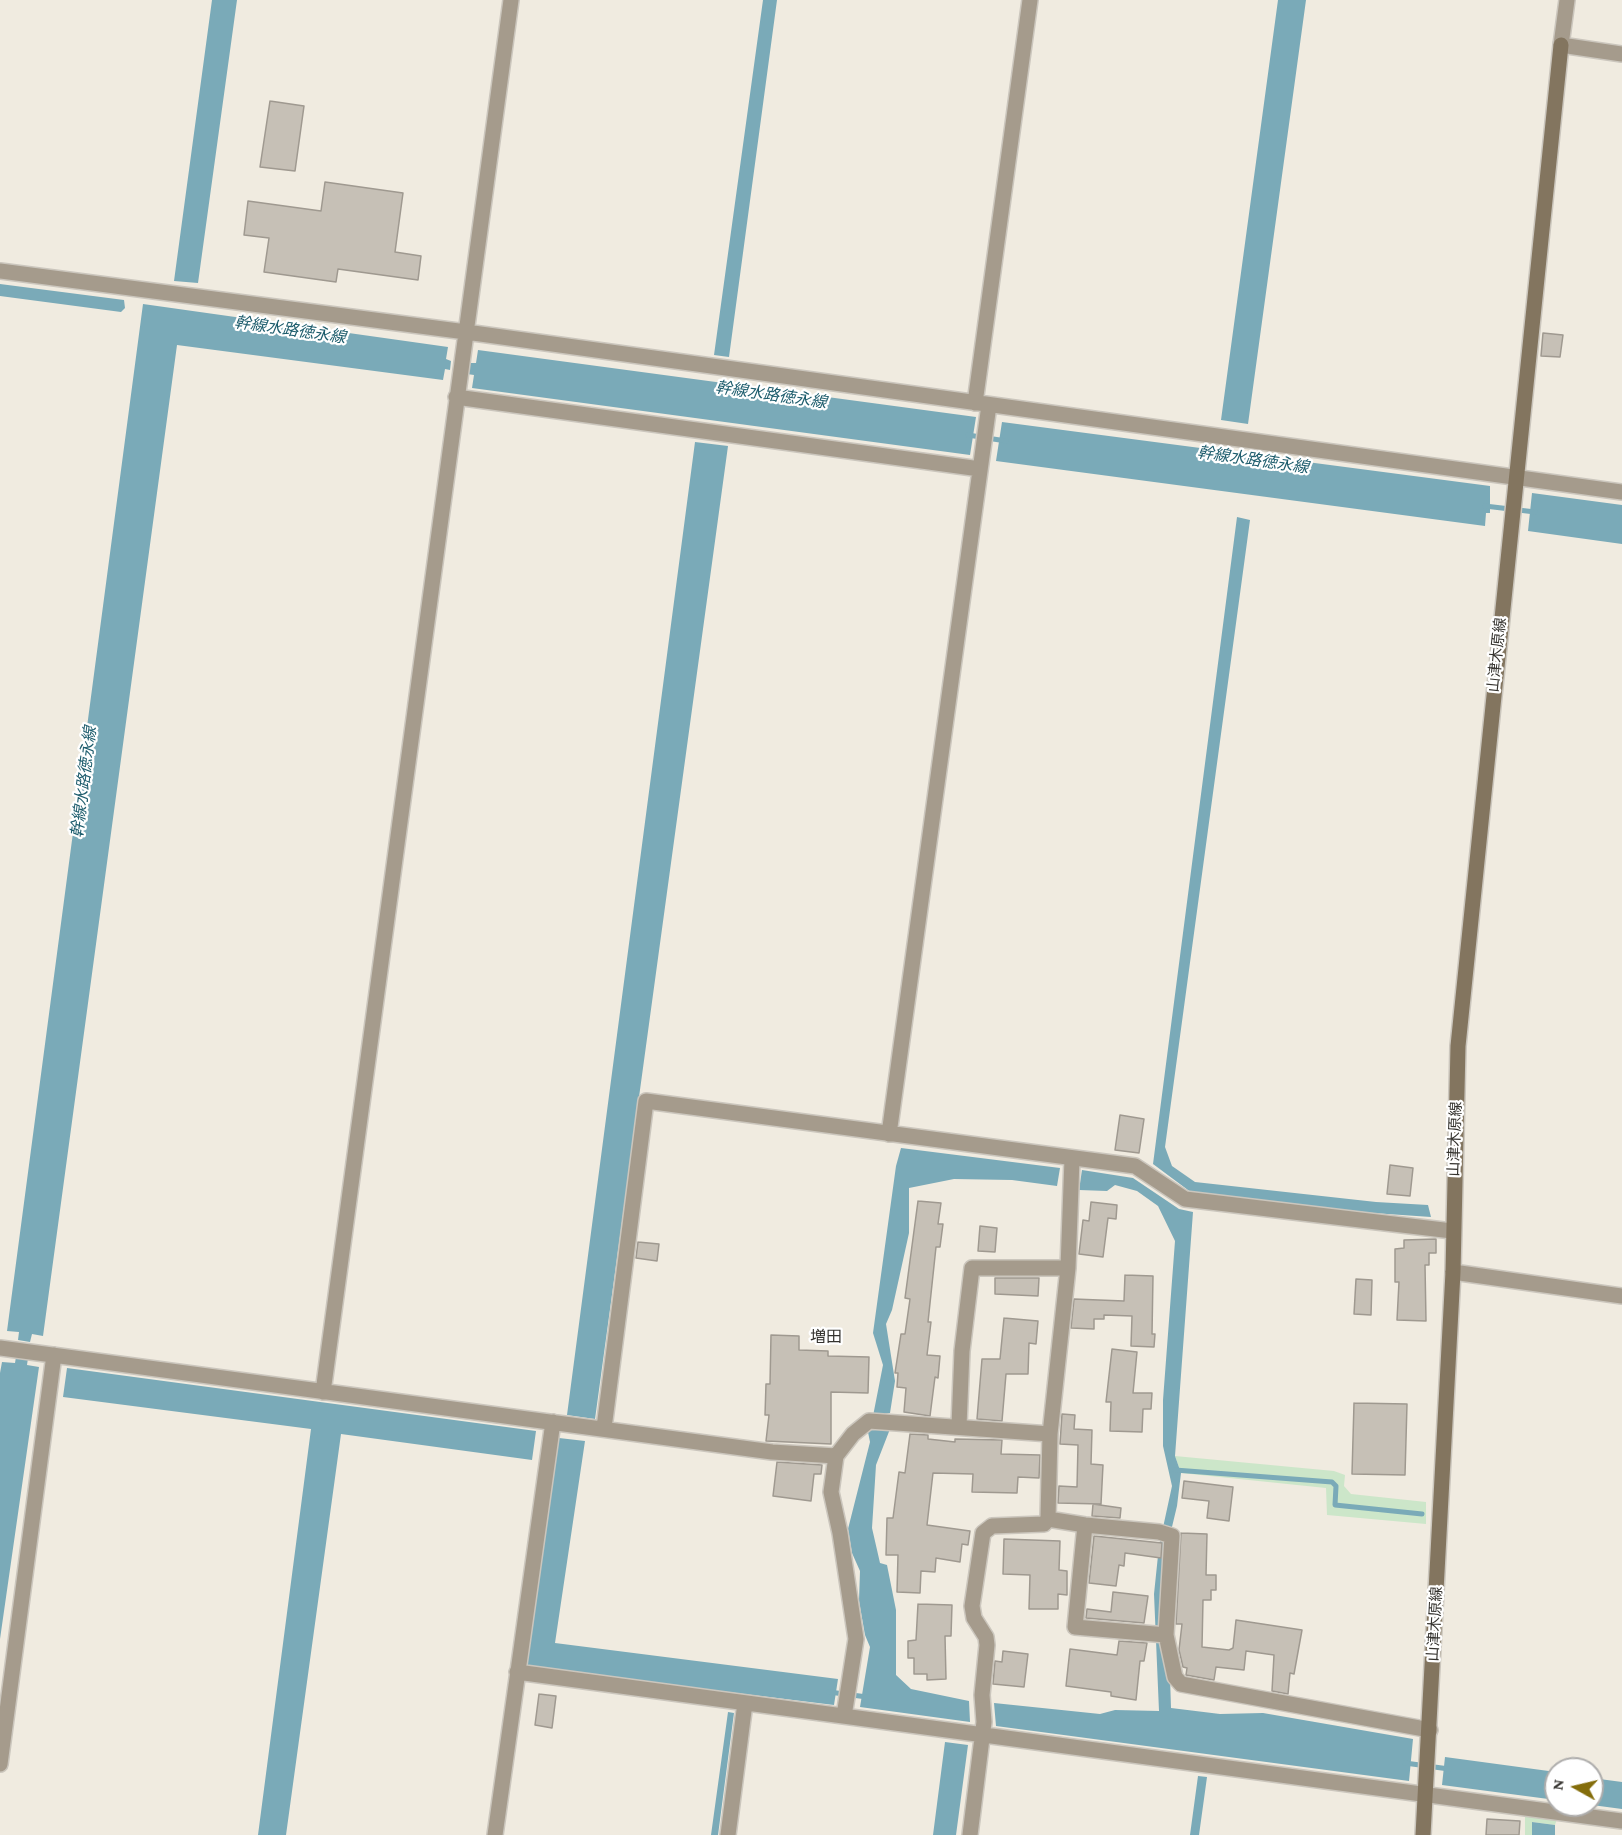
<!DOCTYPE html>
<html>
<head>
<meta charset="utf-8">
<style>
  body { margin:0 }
  #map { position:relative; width:1622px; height:1835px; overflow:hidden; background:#f0ebe0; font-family:"Crimson Pro",serif }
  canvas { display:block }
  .north { position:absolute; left:1544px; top:1757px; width:60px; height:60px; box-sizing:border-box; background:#fff; border:2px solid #aeadac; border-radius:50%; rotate:278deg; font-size:16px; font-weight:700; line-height:24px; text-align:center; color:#35332f }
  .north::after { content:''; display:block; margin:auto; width:21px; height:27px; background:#846d0b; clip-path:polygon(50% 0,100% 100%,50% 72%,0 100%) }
</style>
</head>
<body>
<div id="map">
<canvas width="1622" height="1835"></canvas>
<div class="north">N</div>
</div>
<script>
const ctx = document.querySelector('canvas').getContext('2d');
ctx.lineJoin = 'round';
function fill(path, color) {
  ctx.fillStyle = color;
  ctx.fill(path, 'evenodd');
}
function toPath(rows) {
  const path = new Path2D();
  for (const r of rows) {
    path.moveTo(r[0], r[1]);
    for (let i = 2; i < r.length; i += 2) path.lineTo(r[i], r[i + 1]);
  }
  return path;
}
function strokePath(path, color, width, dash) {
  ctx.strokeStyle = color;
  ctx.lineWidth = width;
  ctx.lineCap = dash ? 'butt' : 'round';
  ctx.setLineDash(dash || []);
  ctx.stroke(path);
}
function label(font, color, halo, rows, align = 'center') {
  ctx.font = font + ' "Crimson Pro","Noto Sans JP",serif';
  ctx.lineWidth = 4.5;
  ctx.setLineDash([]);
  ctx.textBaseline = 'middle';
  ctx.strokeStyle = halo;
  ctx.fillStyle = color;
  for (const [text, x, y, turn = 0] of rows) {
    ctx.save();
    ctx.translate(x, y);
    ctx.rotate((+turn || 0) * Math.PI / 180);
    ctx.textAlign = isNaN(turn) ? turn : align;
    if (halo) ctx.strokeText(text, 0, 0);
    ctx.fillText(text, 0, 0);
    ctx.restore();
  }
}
fill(toPath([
  [1175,1456,1334,1471,1345,1475,1344,1486,1351,1494,1426,1502,1426,1524,1327,1515,1326,1488,1181,1473],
  [1525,1813,1557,1819,1555,1825,1532,1822,1532,1835,1525,1835]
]), '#cce6c9');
fill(toPath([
  [212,0,237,0,198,283,174,281],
  [763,0,777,0,729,357,714,355],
  [1278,0,1306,0,1248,424,1221,420],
  [0,284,124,300,125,308,121,312,0,296],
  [143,304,448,347,446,359,451,361,450,370,445,369,443,380,177,345,43,1336,32,1334,30,1342,18,1340,19,1332,7,1331],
  [478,350,976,417,970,455,472,388,474,375,467,374,469,363,476,363],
  [1002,422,1490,486,1490,513,1486,513,1485,526,996,461],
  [695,442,728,446,595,1419,567,1415],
  [1532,493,1622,505,1622,544,1528,531],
  [1237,517,1250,520,1165,1147,1172,1166,1195,1182,1376,1202,1428,1205,1431,1217,1373,1213,1192,1193,1153,1164],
  [901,1148,1060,1168,1057,1186,1012,1180,954,1179,909,1188,909,1233,892,1310,886,1324,895,1381,890,1413,873,1416,883,1365,873,1333,896,1166],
  [1082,1170,1133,1178,1179,1209,1193,1212,1175,1456,1181,1473,1177,1506,1166,1552,1171,1708,1220,1714,1263,1713,1413,1739,1409,1781,996,1726,994,1703,1100,1714,1115,1710,1159,1711,1154,1594,1159,1546,1172,1486,1163,1446,1163,1400,1175,1241,1158,1206,1137,1191,1115,1185,1107,1191,1079,1190],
  [16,1357,28,1358,27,1365,39,1367,0,1639,0,1373,2,1362,15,1363],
  [67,1368,536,1431,532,1460,341,1434,286,1835,258,1835,311,1429,63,1397],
  [879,1426,890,1429,876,1465,872,1528,880,1563,887,1565,896,1610,896,1675,911,1689,969,1701,970,1722,860,1707,870,1647,865,1635,859,1601,860,1571,852,1553,848,1529,870,1442,868,1432],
  [559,1438,585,1441,555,1643,838,1679,834,1705,524,1667],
  [728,1712,734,1713,718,1835,711,1835],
  [945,1742,968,1745,956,1835,933,1835],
  [1445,1757,1556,1772,1556,1800,1442,1785],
  [1198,1776,1207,1777,1199,1835,1190,1835],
  [1592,1778,1622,1782,1622,1809,1592,1805],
  [1532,1822,1555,1825,1555,1835,1532,1835]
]), '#7aaab8');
strokePath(toPath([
  [968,435,1006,441],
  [1485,506,1535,512],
  [1175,1470,1332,1482,1336,1486,1335,1505,1422,1514],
  [829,1692,867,1697],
  [1405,1763,1449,1769]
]), '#7aaab8', 5);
const building = toPath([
  [270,101,304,106,295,171,260,167,270,101],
  [325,182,403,193,395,252,421,256,418,280,338,269,336,282,264,272,269,238,244,235,248,201,321,211,325,182],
  [1543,333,1563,335,1560,357,1541,356,1543,333],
  [1120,1115,1144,1119,1139,1153,1115,1150,1120,1115],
  [1390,1165,1413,1168,1410,1196,1387,1194,1390,1165],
  [918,1201,941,1203,938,1224,943,1224,940,1247,936,1247,928,1322,931,1322,927,1355,940,1356,938,1378,935,1377,930,1416,904,1412,906,1388,897,1387,898,1373,895,1373,901,1334,905,1334,910,1299,905,1298,918,1201],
  [1091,1202,1117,1205,1116,1219,1108,1218,1103,1257,1079,1254,1083,1220,1089,1221,1091,1202],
  [980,1226,997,1228,995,1252,978,1251,980,1226],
  [1436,1239,1436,1253,1429,1253,1429,1265,1425,1265,1426,1321,1397,1320,1399,1282,1395,1282,1395,1249,1404,1248,1404,1240,1436,1239],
  [638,1242,659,1244,657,1261,636,1258,638,1242],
  [1125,1275,1153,1276,1152,1334,1155,1334,1154,1347,1131,1346,1132,1316,1104,1315,1104,1319,1094,1319,1094,1329,1071,1328,1074,1299,1124,1301,1125,1275],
  [995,1278,1039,1278,1038,1296,995,1294,995,1278],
  [1356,1279,1372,1280,1371,1315,1354,1314,1356,1279],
  [1004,1318,1038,1321,1036,1344,1029,1343,1028,1374,1006,1374,1002,1421,977,1419,982,1359,1000,1359,1004,1318],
  [771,1335,799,1336,799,1350,828,1351,828,1356,869,1357,868,1393,831,1392,831,1444,766,1441,769,1415,765,1415,766,1384,770,1384,771,1335],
  [1112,1349,1137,1352,1133,1393,1152,1393,1151,1409,1143,1409,1142,1432,1110,1431,1111,1402,1106,1402,1112,1349],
  [1354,1403,1407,1404,1405,1475,1352,1474,1354,1403],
  [1062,1414,1075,1415,1074,1429,1092,1430,1091,1464,1103,1465,1101,1504,1058,1503,1059,1486,1077,1487,1078,1445,1060,1444,1062,1414],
  [910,1434,928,1435,928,1439,955,1442,955,1439,1002,1440,1001,1454,1040,1455,1039,1478,1018,1477,1017,1493,972,1492,973,1474,933,1473,927,1525,970,1531,968,1545,962,1544,960,1562,936,1558,935,1572,921,1571,920,1593,897,1592,898,1555,886,1555,887,1518,893,1518,899,1472,905,1473,910,1434],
  [777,1462,822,1465,821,1474,814,1474,811,1501,773,1496,777,1462],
  [1184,1481,1233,1487,1229,1521,1207,1518,1209,1501,1182,1498,1184,1481],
  [1093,1504,1121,1508,1120,1518,1092,1516,1093,1504],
  [1181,1533,1207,1534,1206,1575,1216,1575,1216,1590,1211,1590,1211,1600,1203,1600,1202,1647,1229,1650,1233,1648,1236,1620,1302,1630,1294,1674,1290,1673,1288,1694,1272,1691,1274,1655,1246,1651,1244,1670,1216,1667,1214,1680,1186,1675,1187,1668,1183,1667,1179,1650,1182,1624,1176,1624,1181,1533],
  [1094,1536,1162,1543,1161,1558,1125,1553,1124,1566,1119,1565,1116,1586,1089,1583,1094,1536],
  [1004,1539,1060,1541,1059,1570,1067,1571,1067,1595,1058,1594,1058,1609,1029,1609,1030,1575,1003,1574,1004,1539],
  [1113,1592,1148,1596,1144,1623,1086,1618,1087,1609,1111,1612,1113,1592],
  [918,1604,952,1605,951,1636,945,1636,946,1679,927,1680,927,1674,914,1674,914,1658,908,1658,908,1641,916,1640,918,1604],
  [1119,1641,1147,1643,1144,1661,1140,1661,1136,1700,1111,1696,1111,1692,1066,1686,1070,1649,1117,1655,1119,1641],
  [1003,1651,1028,1654,1024,1687,993,1684,995,1661,1002,1662,1003,1651],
  [539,1694,556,1696,552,1728,535,1725,539,1694],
  [1487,1819,1520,1821,1519,1835,1486,1835,1487,1819]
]);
fill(building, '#c6c0b6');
strokePath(building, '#9f9990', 1.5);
const street = toPath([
  [1567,0,1561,45,1622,54],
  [0,271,466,332,1622,492],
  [456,397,980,469],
  [975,403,1030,0],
  [889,1134,989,405],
  [1453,1272,1622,1296],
  [0,1348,772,1452,836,1456],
  [323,1392,511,0],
  [959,1426,962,1351,972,1268,1068,1268],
  [604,1428,646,1101,1135,1166,1185,1199,1452,1231],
  [1050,1434,1068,1268,1072,1159],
  [1048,1519,1085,1525,1159,1532,1172,1536,1166,1635,1175,1677,1181,1684,1430,1730],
  [1085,1525,1075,1627,1166,1635],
  [517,1672,1622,1821],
  [844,1716,856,1639,840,1533,831,1492,836,1456,853,1434,869,1421,1050,1434,1048,1519,1044,1524,992,1526,983,1533,972,1606,974,1618,986,1637,987,1645,982,1695,984,1722,970,1835],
  [0,1764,54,1355],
  [495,1835,553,1422],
  [728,1835,745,1703]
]);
const secondary = toPath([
  [1423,1835,1453,1272,1458,1046,1561,45]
]);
strokePath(street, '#cbc6bd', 18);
strokePath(secondary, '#cbc6bd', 18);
strokePath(street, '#a59b8c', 15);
strokePath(secondary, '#83755f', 15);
label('15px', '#35332f', '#fff', [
  ["山津木原線",1497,655,-84],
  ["山津木原線",1455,1139,-88],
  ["山津木原線",1435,1624,-87]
]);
label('italic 16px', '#1e5d6d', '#fff', [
  ["幹線水路徳永線",290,330,8],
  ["幹線水路徳永線",771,395,8],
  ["幹線水路徳永線",1253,460,8],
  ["幹線水路徳永線",84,782,-83]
]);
label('16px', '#35332f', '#fff', [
  ["増田",826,1337]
]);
</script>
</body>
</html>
